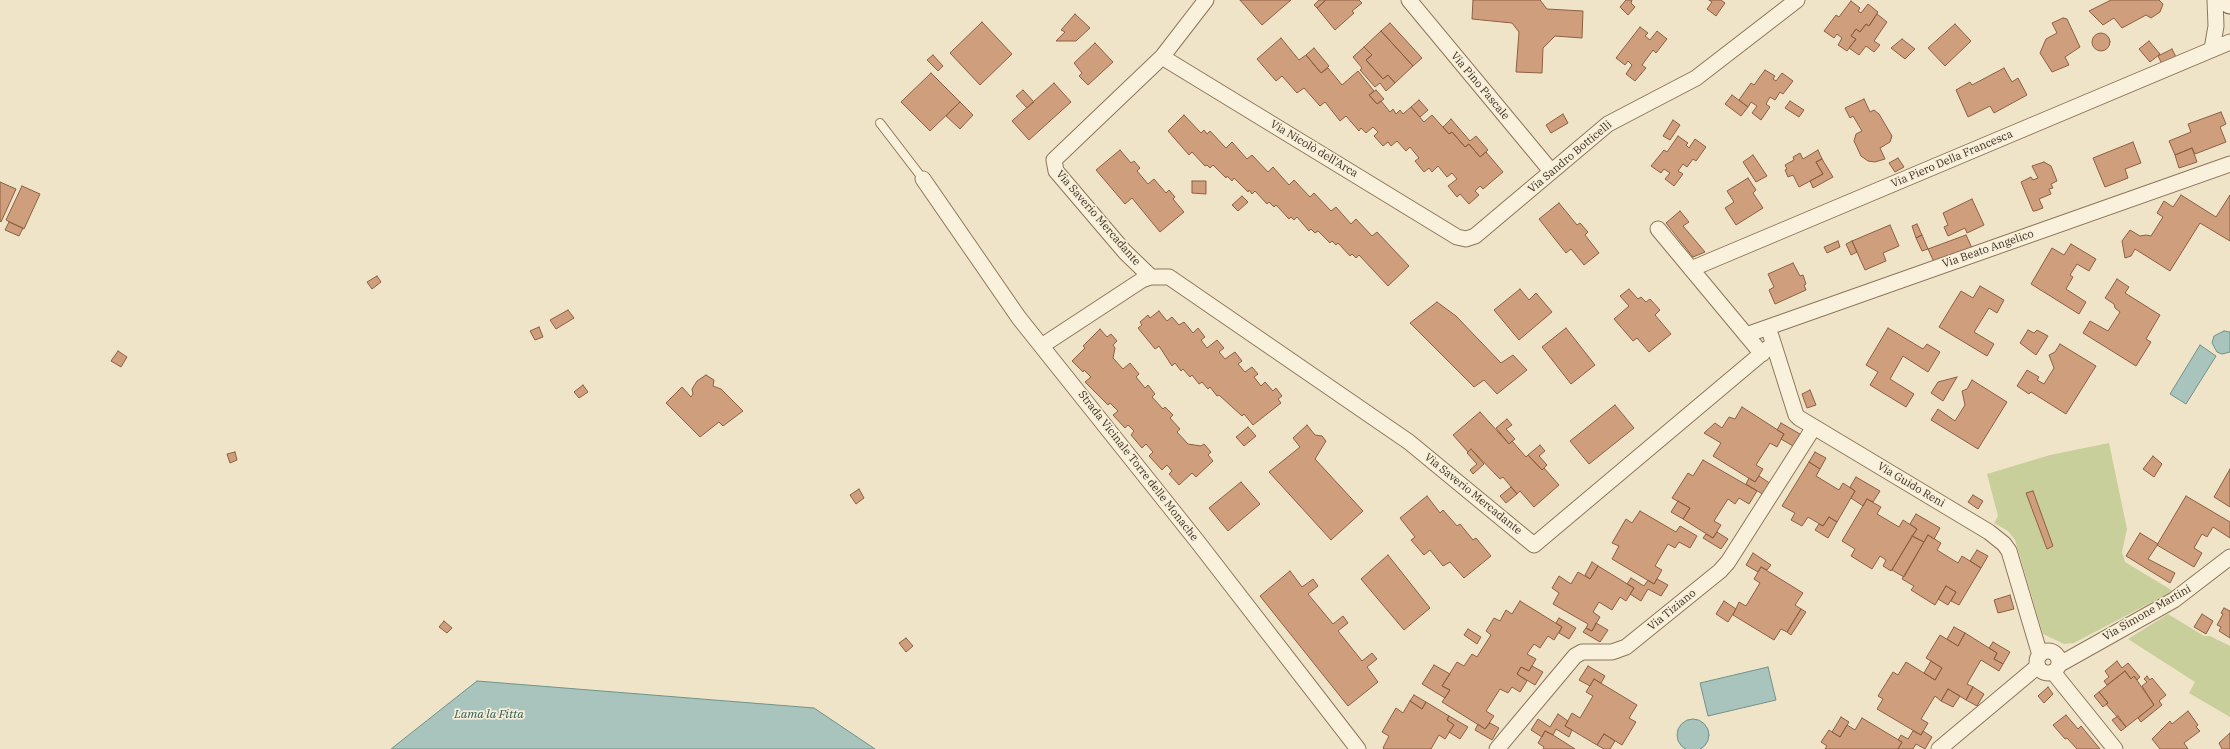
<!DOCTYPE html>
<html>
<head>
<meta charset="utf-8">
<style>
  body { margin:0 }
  canvas { display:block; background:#f0e4c8 }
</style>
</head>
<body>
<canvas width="2230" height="749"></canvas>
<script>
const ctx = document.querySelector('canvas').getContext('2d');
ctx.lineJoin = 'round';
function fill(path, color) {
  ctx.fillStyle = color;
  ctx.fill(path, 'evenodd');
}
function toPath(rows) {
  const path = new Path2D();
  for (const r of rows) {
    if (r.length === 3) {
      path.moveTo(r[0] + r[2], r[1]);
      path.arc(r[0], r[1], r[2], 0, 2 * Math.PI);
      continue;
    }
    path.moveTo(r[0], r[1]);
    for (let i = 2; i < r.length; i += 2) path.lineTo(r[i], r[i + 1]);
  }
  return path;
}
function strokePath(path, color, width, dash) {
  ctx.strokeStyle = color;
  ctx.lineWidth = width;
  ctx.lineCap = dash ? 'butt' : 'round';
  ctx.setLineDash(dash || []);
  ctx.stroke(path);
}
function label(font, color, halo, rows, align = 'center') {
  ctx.font = font + ' "IBM Plex Serif",serif';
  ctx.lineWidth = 3.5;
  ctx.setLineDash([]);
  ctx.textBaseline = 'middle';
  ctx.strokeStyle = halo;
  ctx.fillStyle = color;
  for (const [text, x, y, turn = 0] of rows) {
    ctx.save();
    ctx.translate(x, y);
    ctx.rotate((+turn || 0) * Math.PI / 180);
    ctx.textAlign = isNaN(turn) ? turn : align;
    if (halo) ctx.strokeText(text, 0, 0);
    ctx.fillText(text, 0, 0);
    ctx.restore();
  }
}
fill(toPath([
  [2109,443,2127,529,2122,552,2125,562,2173,591,2074,643,2064,644,2043,634,2015,540,2008,531,1994,523,1998,516,1987,474,2050,455],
  [2168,614,2204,636,2210,636,2230,646,2230,717,2189,693,2195,682,2128,639]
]), '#c9cf9b');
const water = toPath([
  [2224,331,2230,332,2230,352,2222,354,2217,352,2212,343,2214,336,2224,331],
  [2200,345,2216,356,2186,404,2170,394,2200,345],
  [1768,667,1776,700,1708,716,1700,683,1768,667],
  [477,681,814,708,875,749,391,749,477,681],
  [1693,735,16]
]);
fill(water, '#a9c4bc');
strokePath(water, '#6f938a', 1);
const building = toPath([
  [1240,0,1291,0,1262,25,1240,0],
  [1319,0,1326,0,1317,8,1314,5,1319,0],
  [1326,0,1359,0,1362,3,1352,11,1354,13,1335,30,1317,8,1326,0],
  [1473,0,1540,0,1547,9,1583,11,1582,38,1555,36,1543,48,1542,73,1516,72,1519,32,1512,23,1472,19,1473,0],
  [1626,0,1632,0,1631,3,1635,7,1628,15,1620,7,1626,0],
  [1709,0,1721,0,1725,3,1716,16,1707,9,1712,2,1709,0],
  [2111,0,2159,0,2163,4,2160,12,2151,18,2146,15,2122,28,2114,18,2103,25,2089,11,2111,0],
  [1851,1,1860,8,1858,11,1861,13,1868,4,1878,12,1869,26,1866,24,1860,32,1856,29,1851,36,1856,39,1847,51,1838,45,1842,38,1837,34,1834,38,1824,31,1836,15,1839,17,1851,1],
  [1075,14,1090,28,1076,41,1056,41,1065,32,1061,30,1075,14],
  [1877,14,1887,22,1874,41,1880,45,1874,52,1866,46,1859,55,1849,48,1856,39,1851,36,1856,29,1860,32,1866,24,1869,26,1877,14],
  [2063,18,2067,19,2080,47,2065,57,2069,65,2052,72,2040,53,2046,39,2057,33,2052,23,2063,18],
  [982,22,1012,54,980,85,950,53,982,22],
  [1390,23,1422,58,1413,66,1381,31,1390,23],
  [1955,24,1971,41,1945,66,1928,48,1955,24],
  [1640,27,1648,33,1645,36,1650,40,1657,31,1667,39,1656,53,1653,50,1642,65,1646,68,1635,81,1626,74,1632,65,1628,61,1625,65,1616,58,1640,27],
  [1381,31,1413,66,1395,83,1388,75,1383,79,1366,60,1372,55,1364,47,1381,31],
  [2101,42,9],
  [1281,38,1299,60,1306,55,1321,73,1328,68,1342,85,1358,71,1374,91,1369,95,1377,104,1381,101,1390,112,1393,109,1396,114,1400,110,1403,114,1411,107,1424,122,1432,115,1449,134,1452,132,1465,147,1469,144,1480,157,1486,152,1503,172,1483,189,1480,186,1475,191,1479,195,1469,204,1460,194,1457,197,1448,186,1457,179,1452,173,1447,177,1438,166,1432,172,1429,168,1424,172,1415,161,1419,158,1410,147,1406,151,1397,141,1391,146,1388,142,1383,146,1374,136,1378,132,1373,127,1366,133,1361,128,1359,131,1346,116,1340,121,1325,102,1320,106,1304,88,1297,93,1282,76,1276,81,1257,59,1281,38],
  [1902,39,1915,49,1905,59,1891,48,1902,39],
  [2149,41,2160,54,2150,62,2139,49,2149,41],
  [1095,43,1113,62,1088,85,1079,76,1082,73,1074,63,1095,43],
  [1364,47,1372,55,1366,60,1383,79,1388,75,1395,83,1386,91,1380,83,1375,87,1360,70,1362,68,1353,57,1364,47],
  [1314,48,1329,66,1321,73,1306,55,1314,48],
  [2172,49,2176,57,2162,64,2158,56,2172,49],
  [933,55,943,66,938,71,927,60,933,55],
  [2004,68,2012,82,2018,78,2027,95,1994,113,1990,106,1968,117,1956,90,1970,82,1972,85,2004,68],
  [1765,70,1775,76,1773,79,1776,81,1782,73,1793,81,1783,94,1780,92,1775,100,1770,97,1766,104,1770,107,1761,120,1752,113,1757,106,1751,102,1748,107,1739,100,1751,83,1754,85,1765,70],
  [931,73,960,102,930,131,901,102,931,73],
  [1054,83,1071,102,1029,140,1012,121,1054,83],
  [1023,90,1034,102,1027,108,1016,96,1023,90],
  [1376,90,1384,99,1377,104,1369,95,1376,90],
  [1732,95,1748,107,1741,116,1725,104,1732,95],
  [1864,99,1870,112,1874,110,1879,114,1892,136,1890,142,1880,148,1885,159,1875,162,1868,161,1861,156,1854,141,1856,134,1862,131,1853,116,1850,118,1845,108,1864,99],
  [1419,100,1428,110,1420,117,1411,107,1419,100],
  [1790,101,1804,110,1799,117,1785,108,1790,101],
  [960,102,973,115,960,129,946,116,960,102],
  [2221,112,2226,124,2220,127,2226,142,2195,154,2192,148,2175,155,2169,141,2191,132,2188,124,2221,112],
  [1563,114,1568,123,1551,133,1546,125,1563,114],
  [1184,115,1201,133,1204,130,1207,134,1210,131,1226,148,1232,142,1247,159,1252,155,1268,172,1273,167,1289,185,1294,180,1310,197,1314,193,1331,211,1336,207,1351,224,1356,219,1372,236,1377,232,1409,266,1388,286,1359,255,1356,258,1352,254,1350,256,1338,243,1336,245,1332,241,1330,243,1318,231,1315,233,1311,229,1309,231,1297,217,1294,220,1291,217,1289,219,1276,205,1274,207,1269,202,1267,204,1255,191,1252,194,1249,190,1248,192,1234,178,1232,181,1227,176,1226,178,1213,165,1210,168,1207,165,1205,166,1192,152,1189,155,1168,131,1184,115],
  [1451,119,1470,141,1476,136,1488,150,1480,157,1469,144,1465,147,1452,132,1449,134,1443,127,1451,119],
  [1673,120,1680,125,1670,140,1663,136,1673,120],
  [1678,136,1688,143,1686,145,1689,148,1695,139,1706,147,1696,161,1693,159,1687,167,1683,164,1678,171,1683,174,1674,186,1665,179,1670,173,1664,169,1661,173,1651,166,1664,150,1667,152,1678,136],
  [2133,142,2141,163,2125,169,2128,178,2105,187,2093,158,2133,142],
  [2192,148,2197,162,2179,168,2175,155,2192,148],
  [1120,150,1131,163,1134,161,1140,168,1137,171,1148,184,1154,179,1166,193,1169,190,1175,197,1173,199,1184,212,1160,232,1132,198,1125,204,1096,170,1120,150],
  [1818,150,1822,159,1816,162,1823,174,1799,187,1793,175,1788,177,1785,170,1787,169,1785,165,1794,160,1793,157,1800,153,1803,159,1818,150],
  [1753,155,1767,176,1756,182,1743,162,1753,155],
  [1898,158,1904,167,1895,172,1889,163,1898,158],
  [1822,159,1833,177,1813,188,1810,181,1823,174,1816,162,1822,159],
  [2044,162,2051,166,2057,181,2051,184,2053,188,2049,189,2051,194,2039,199,2043,208,2035,211,2033,211,2021,182,2031,177,2033,180,2038,178,2032,166,2044,162],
  [1748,178,1756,190,1753,193,1763,208,1736,225,1725,208,1734,202,1727,191,1748,178],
  [1192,181,1206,181,1206,194,1192,193,1192,181],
  [0,182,16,189,1,222,0,221,0,182],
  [22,186,40,194,24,229,6,220,22,186],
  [2181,195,2216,217,2230,195,2230,241,2200,223,2170,271,2135,249,2131,256,2125,258,2122,241,2130,230,2140,236,2146,235,2151,236,2163,217,2157,213,2164,201,2173,207,2181,195],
  [1242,196,1248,202,1238,211,1232,205,1242,196],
  [1972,199,1984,225,1967,233,1965,228,1948,236,1944,227,1948,225,1943,213,1972,199],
  [1559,203,1577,225,1580,223,1588,232,1585,235,1599,253,1584,265,1571,249,1566,253,1539,219,1559,203],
  [1680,211,1689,222,1683,226,1705,252,1693,257,1666,223,1680,211],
  [9,222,23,228,19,236,5,230,9,222],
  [1917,224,1922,235,1916,238,1912,226,1917,224],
  [1890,225,1899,246,1883,253,1886,261,1865,270,1852,241,1890,225],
  [1922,235,1928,249,1922,251,1916,238,1922,235],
  [1966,235,1972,248,1934,262,1928,249,1966,235],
  [1838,241,1840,247,1827,253,1824,247,1838,241],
  [1852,241,1857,252,1851,255,1846,244,1852,241],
  [2071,244,2096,259,2089,271,2077,264,2070,275,2073,277,2066,289,2086,302,2079,314,2031,284,2052,248,2064,255,2071,244],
  [1793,263,1800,276,1803,275,1806,284,1804,285,1806,290,1775,304,1769,290,1774,287,1768,274,1793,263],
  [377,276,381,282,372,289,367,282,377,276],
  [2117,279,2129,287,2125,293,2160,315,2146,339,2151,342,2136,366,2083,333,2090,321,2108,331,2120,312,2115,308,2114,304,2105,298,2117,279],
  [1980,286,2004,300,1997,313,1989,308,1974,332,1994,344,1987,356,1939,327,1961,291,1973,298,1980,286],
  [1520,289,1529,300,1536,293,1552,312,1519,340,1494,310,1520,289],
  [1629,289,1638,299,1641,297,1646,302,1650,299,1660,310,1655,315,1671,334,1649,352,1637,338,1633,341,1614,319,1629,306,1620,296,1629,289],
  [1437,302,1456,316,1501,363,1513,355,1527,370,1497,394,1484,380,1474,387,1410,323,1437,302],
  [568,310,574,318,556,329,550,320,568,310],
  [1159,311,1167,321,1172,317,1179,325,1184,322,1193,333,1198,328,1205,337,1201,340,1207,348,1217,340,1224,348,1219,352,1225,359,1235,352,1242,361,1238,364,1245,372,1252,367,1258,374,1254,377,1261,386,1265,382,1273,391,1276,388,1282,396,1278,399,1281,403,1253,425,1244,414,1242,416,1219,395,1217,396,1210,387,1208,389,1202,382,1199,384,1192,375,1190,377,1183,369,1181,371,1175,363,1172,366,1159,346,1155,349,1138,328,1142,325,1140,322,1148,315,1150,318,1159,311],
  [539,327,543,337,535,340,530,331,539,327],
  [1566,328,1595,365,1571,384,1542,347,1566,328],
  [1888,328,1923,349,1927,344,1940,352,1928,372,1903,356,1890,379,1914,394,1906,407,1870,385,1878,372,1866,365,1888,328],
  [1100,329,1107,337,1111,334,1117,341,1113,345,1115,348,1113,358,1123,369,1130,363,1139,374,1136,377,1145,388,1148,385,1155,394,1152,397,1163,409,1165,407,1173,415,1170,418,1180,429,1177,432,1188,444,1201,446,1204,444,1211,452,1208,455,1213,461,1196,477,1192,473,1179,485,1169,474,1172,471,1167,465,1162,470,1149,456,1153,452,1146,444,1142,448,1131,435,1134,431,1128,425,1125,428,1113,415,1118,411,1110,403,1108,405,1085,382,1091,377,1084,370,1083,372,1072,361,1085,348,1083,346,1100,329],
  [2028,330,2034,333,2037,330,2048,336,2036,355,2020,343,2028,330],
  [2060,344,2096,366,2066,414,2031,392,2029,394,2017,386,2027,370,2039,377,2037,380,2044,384,2054,368,2049,355,2055,352,2060,344],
  [118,351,127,357,121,367,111,361,118,351],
  [706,375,714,380,713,386,721,389,743,411,723,426,719,422,700,437,666,403,682,387,691,397,693,394,692,389,697,381,706,375],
  [1957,377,1943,401,1931,393,1938,382,1957,377],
  [1972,380,2007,402,1978,449,1931,420,1938,409,1955,421,1965,405,1962,391,1967,389,1972,380],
  [583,385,588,392,579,398,574,392,583,385],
  [1810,390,1816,405,1807,408,1802,394,1810,390],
  [1615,405,1634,428,1589,464,1570,441,1615,405],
  [1742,407,1784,434,1777,447,1770,443,1756,465,1763,469,1755,482,1713,456,1721,443,1704,433,1715,423,1722,428,1729,417,1735,419,1742,407],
  [1480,412,1509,444,1512,441,1526,457,1528,455,1542,470,1544,468,1559,485,1534,507,1520,491,1517,494,1503,477,1500,479,1471,449,1468,452,1453,435,1480,412],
  [1507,419,1512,425,1506,429,1515,439,1509,444,1496,428,1507,419],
  [1781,423,1800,434,1793,446,1781,439,1784,434,1777,430,1781,423],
  [1307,425,1315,435,1322,436,1326,441,1315,459,1363,511,1331,540,1269,472,1300,447,1293,438,1307,425],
  [1248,427,1256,436,1244,446,1236,437,1248,427],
  [1540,445,1545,451,1539,456,1547,465,1542,470,1528,455,1540,445],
  [1471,449,1484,464,1473,474,1470,470,1477,464,1467,453,1471,449],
  [235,452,237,460,230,463,227,454,235,452],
  [1815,452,1826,458,1820,469,1809,462,1815,452],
  [2153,456,2162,464,2154,477,2143,469,2153,456],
  [1703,460,1757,491,1749,504,1739,498,1735,504,1728,499,1714,521,1721,525,1713,538,1683,519,1690,508,1672,498,1688,473,1693,476,1703,460],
  [1809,462,1820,469,1816,476,1839,490,1843,483,1855,491,1837,522,1829,517,1823,526,1808,517,1802,526,1791,520,1795,513,1782,506,1809,462],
  [2230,469,2230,507,2214,497,2230,469],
  [1759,476,1771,484,1764,495,1746,484,1749,478,1755,482,1759,476],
  [1856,477,1880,491,1873,502,1867,499,1863,506,1851,498,1855,491,1850,487,1856,477],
  [1241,482,1260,504,1228,531,1209,508,1241,482],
  [1511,487,1517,494,1506,503,1500,496,1511,487],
  [859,489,864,498,856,504,850,495,859,489],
  [2033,491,2053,546,2047,549,2026,493,2033,491],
  [1973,495,1983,501,1978,509,1968,502,1973,495],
  [1427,496,1440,513,1443,510,1457,526,1460,524,1473,540,1476,538,1491,556,1464,578,1450,562,1443,566,1430,550,1424,555,1411,540,1415,537,1400,518,1427,496],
  [2186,496,2230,522,2230,538,2213,527,2207,537,2202,534,2194,548,2202,553,2194,567,2157,545,2186,496],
  [1867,499,1881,507,1877,514,1899,527,1903,520,1917,529,1891,571,1883,566,1886,560,1880,556,1872,569,1851,556,1855,549,1842,541,1867,499],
  [1678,501,1690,508,1683,519,1671,512,1678,501],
  [1640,511,1676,532,1680,526,1697,536,1690,548,1679,542,1675,548,1668,544,1655,566,1662,570,1654,584,1612,559,1619,546,1612,543,1626,519,1632,523,1640,511],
  [1916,514,1940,528,1934,539,1928,535,1924,542,1912,536,1917,529,1910,524,1916,514],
  [1829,517,1837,522,1828,538,1815,530,1819,524,1823,526,1829,517],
  [1717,532,1728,539,1721,549,1703,538,1706,534,1713,538,1717,532],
  [2140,533,2158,544,2148,559,2175,573,2170,583,2126,556,2140,533],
  [1928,535,1941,543,1937,550,1958,563,1962,556,1981,568,1959,605,1951,601,1956,592,1946,586,1935,605,1911,590,1914,586,1902,579,1928,535],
  [1912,536,1924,542,1904,577,1892,570,1912,536],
  [1977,550,1988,556,1981,568,1970,561,1977,550],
  [1753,553,1771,565,1767,570,1761,567,1758,572,1746,565,1753,553],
  [1388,555,1430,608,1404,630,1361,579,1388,555],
  [1592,562,1598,566,1590,579,1585,575,1592,562],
  [1598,566,1634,588,1626,601,1620,597,1612,610,1599,602,1593,612,1600,617,1592,631,1586,628,1588,624,1553,604,1559,593,1552,588,1559,576,1571,584,1578,572,1590,579,1598,566],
  [1761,567,1803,593,1795,605,1801,609,1787,632,1781,629,1774,640,1733,615,1739,602,1746,606,1760,583,1754,579,1761,567],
  [1290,571,1302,587,1313,579,1318,586,1308,594,1333,624,1343,616,1348,623,1338,631,1362,661,1372,653,1377,659,1367,667,1378,682,1348,706,1260,596,1290,571],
  [1631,578,1644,586,1648,580,1654,584,1657,579,1668,585,1661,596,1648,589,1641,601,1630,594,1634,588,1627,584,1631,578],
  [1946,586,1956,592,1948,605,1938,599,1946,586],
  [2010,595,2014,609,1998,613,1994,600,2010,595],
  [1520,601,1562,627,1554,640,1548,636,1540,648,1534,644,1527,654,1536,659,1529,671,1521,667,1517,674,1527,681,1520,692,1512,687,1508,693,1500,689,1486,711,1494,716,1485,729,1442,702,1450,690,1442,686,1457,662,1464,666,1472,654,1477,657,1491,635,1486,631,1494,618,1500,621,1506,610,1512,614,1520,601],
  [1724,601,1736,609,1728,622,1716,614,1724,601],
  [2224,608,2230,611,2230,638,2219,631,2221,627,2217,625,2223,614,2221,613,2224,608],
  [1801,609,1806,612,1791,635,1787,632,1801,609],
  [2202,614,2213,621,2206,634,2194,627,2202,614],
  [1559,618,1576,628,1569,639,1559,633,1562,627,1556,623,1559,618],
  [444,621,452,628,447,633,439,627,444,621],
  [1596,623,1608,630,1600,642,1583,632,1586,628,1592,631,1596,623],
  [1954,627,1965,633,1958,646,1947,639,1954,627],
  [1468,629,1481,637,1477,644,1464,635,1468,629],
  [1965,633,1997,653,1994,659,2003,664,1999,671,1981,660,1967,684,1973,687,1966,700,1948,689,1941,701,1935,696,1921,719,1928,723,1921,735,1877,709,1883,699,1878,696,1893,672,1898,675,1906,662,1935,680,1942,668,1926,658,1940,635,1958,646,1965,633],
  [906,638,913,646,906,652,899,643,906,638],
  [1993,642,2010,652,2003,664,1994,659,1997,653,1989,648,1993,642],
  [1931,661,1942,668,1935,680,1924,673,1931,661],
  [2117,661,2122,668,2128,663,2140,677,2137,680,2134,676,2131,679,2125,671,2107,685,2104,681,2109,677,2105,671,2117,661],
  [1434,665,1450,674,1442,686,1450,690,1445,698,1422,684,1434,665],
  [1532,666,1543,672,1535,685,1517,674,1521,667,1529,671,1532,666],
  [1588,666,1605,676,1601,683,1594,679,1590,686,1579,680,1588,666],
  [2125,671,2131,679,2134,676,2154,705,2126,727,2106,704,2108,703,2099,692,2125,671],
  [2147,676,2150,680,2152,678,2166,695,2159,701,2162,705,2141,722,2138,718,2154,705,2142,686,2147,682,2144,679,2147,676],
  [1594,679,1637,705,1629,718,1636,722,1622,745,1604,734,1597,745,1565,726,1572,713,1580,718,1593,696,1586,692,1594,679],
  [1973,687,1984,694,1977,706,1966,700,1973,687],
  [2048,687,2053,694,2044,703,2038,696,2048,687],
  [1948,689,1960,696,1953,707,1941,701,1948,689],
  [2099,692,2108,703,2103,707,2094,696,2099,692],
  [1414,695,1426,702,1422,709,1410,701,1414,695],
  [1410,701,1422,709,1426,702,1449,716,1447,720,1454,725,1445,739,1439,735,1431,749,1384,749,1383,748,1389,736,1382,732,1396,708,1403,713,1410,701],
  [2188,711,2198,725,2196,727,2200,731,2184,743,2188,749,2160,749,2152,739,2170,721,2172,724,2188,711],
  [1558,714,1568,721,1565,726,1572,730,1569,737,1556,729,1553,735,1545,731,1542,737,1531,730,1538,719,1550,727,1558,714],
  [2066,715,2078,729,2081,726,2100,749,2077,749,2067,738,2065,739,2053,725,2066,715],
  [1449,716,1468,727,1460,739,1449,732,1454,725,1447,720,1449,716],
  [2118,716,2126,727,2121,731,2112,720,2118,716],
  [1841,717,1849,722,1840,737,1832,732,1841,717],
  [1862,718,1902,742,1898,749,1825,749,1827,746,1821,742,1829,730,1840,737,1847,725,1855,730,1862,718],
  [1490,723,1499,728,1492,740,1475,730,1478,724,1485,729,1490,723],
  [1545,731,1553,735,1575,749,1543,749,1544,747,1538,743,1545,731],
  [1913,731,1921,735,1923,731,1932,737,1925,749,1916,744,1913,749,1898,749,1902,742,1898,740,1901,735,1908,739,1913,731],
  [2230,733,2230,749,2222,749,2219,743,2230,733],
  [1604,734,1615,741,1610,749,1604,749,1597,745,1604,734]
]);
fill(building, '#cf9f7d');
strokePath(building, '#8d5f41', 1);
const lane = toPath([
  [880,123,923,179]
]);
const street = toPath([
  [1409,0,1551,171],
  [2212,49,2216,26,2215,0],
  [1162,57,1457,237,1466,239,1475,236,1608,124,1696,78,1797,0],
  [923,179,1019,318,1197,541,1358,749],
  [1658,229,1762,354],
  [1691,269,2230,42],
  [1151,277,1125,252,1056,171,1054,160,1162,57,1206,0],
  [1746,335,2230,164],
  [1771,336,1796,415,1799,418,1989,532,2004,544,2009,551,2040,655],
  [1043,345,1142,280,1151,277,1169,277,1409,442,1534,545,1773,344],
  [2048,662,11],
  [2060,664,2174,600,2230,557],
  [2053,672,2115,749],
  [1497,749,1575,656,1582,652,1612,652,1626,647,1720,571,1728,562,1814,427],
  [1939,749,2038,666]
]);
const secondary = toPath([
  [2226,0,2230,3]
]);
strokePath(lane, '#8d765c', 10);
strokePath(street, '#8d765c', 17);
strokePath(secondary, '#6f573f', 23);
strokePath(lane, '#faf1dc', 8);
strokePath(street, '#faf1dc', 15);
strokePath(secondary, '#faf1dc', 21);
label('11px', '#3d2e20', '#f7eed8', [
  ["Via Pino Pascale",1480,86,50],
  ["Via Nicolò dell'Arca",1314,149,31],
  ["Via Sandro Botticelli",1570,157,-40],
  ["Via Piero Della Francesca",1952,159,-23],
  ["Via Saverio Mercadante",1098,218,49],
  ["Via Beato Angelico",1988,249,-19],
  ["Strada Vicinale Torre delle Monache",1138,466,52],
  ["Via Guido Reni",1911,485,31],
  ["Via Saverio Mercadante",1473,494,39],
  ["Via Tiziano",1672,610,-39],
  ["Via Simone Martini",2147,613,-30]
]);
label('italic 12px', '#2f5d5a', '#f7eed8', [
  ["Lama la Fitta",489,715]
]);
</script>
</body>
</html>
